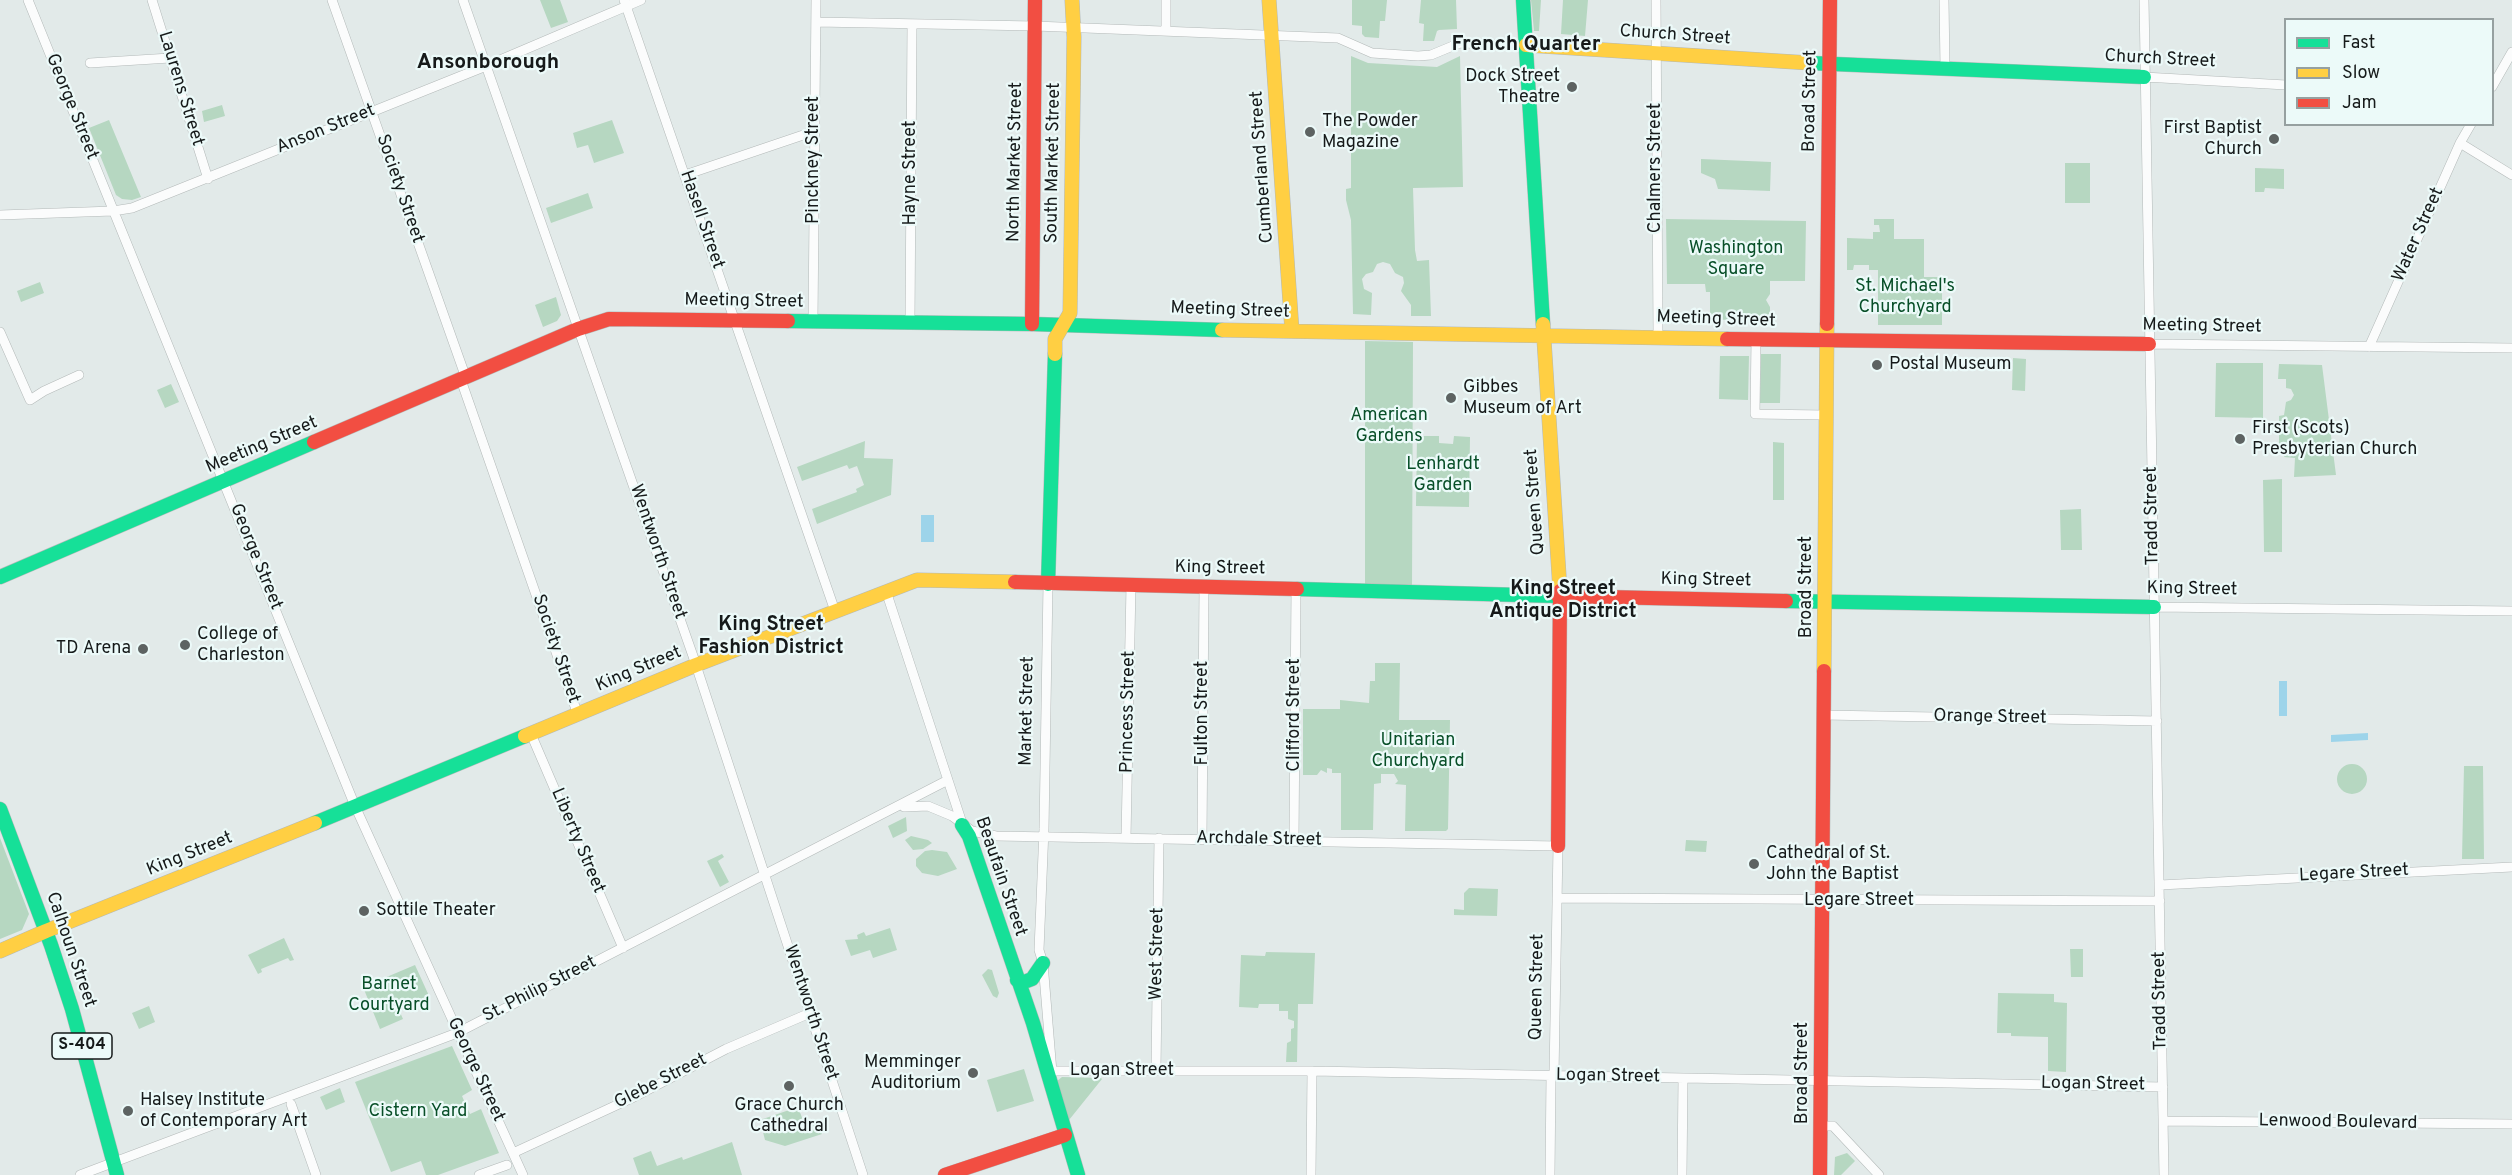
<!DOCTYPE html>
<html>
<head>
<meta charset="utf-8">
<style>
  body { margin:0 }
  #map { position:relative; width:2512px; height:1175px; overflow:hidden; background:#e2eae9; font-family:Overpass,sans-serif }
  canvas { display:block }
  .legend { position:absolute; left:2284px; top:18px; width:210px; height:108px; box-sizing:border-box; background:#ecfaf9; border:2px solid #96a0a0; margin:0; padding:8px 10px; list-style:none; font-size:18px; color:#161a1a }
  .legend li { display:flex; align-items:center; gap:12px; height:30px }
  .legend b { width:30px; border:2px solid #96a0a0 }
</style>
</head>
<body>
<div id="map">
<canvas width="2512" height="1175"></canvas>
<ul class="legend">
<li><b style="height:8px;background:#16e098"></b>Fast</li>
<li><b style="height:8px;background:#ffcf43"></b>Slow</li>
<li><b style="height:8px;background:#f24e42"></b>Jam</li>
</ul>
</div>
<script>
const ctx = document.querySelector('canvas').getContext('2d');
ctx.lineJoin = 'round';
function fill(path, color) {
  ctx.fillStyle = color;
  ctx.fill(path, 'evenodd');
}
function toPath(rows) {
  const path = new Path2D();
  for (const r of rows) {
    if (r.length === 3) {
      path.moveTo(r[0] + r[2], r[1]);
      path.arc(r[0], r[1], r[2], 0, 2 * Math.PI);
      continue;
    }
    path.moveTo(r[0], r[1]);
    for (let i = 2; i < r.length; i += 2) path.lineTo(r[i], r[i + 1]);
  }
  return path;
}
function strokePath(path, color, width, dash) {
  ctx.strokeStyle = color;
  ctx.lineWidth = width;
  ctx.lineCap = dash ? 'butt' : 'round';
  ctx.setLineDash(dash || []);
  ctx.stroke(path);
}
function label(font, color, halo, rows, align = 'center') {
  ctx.font = font + ' Overpass,sans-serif';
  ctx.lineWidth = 4.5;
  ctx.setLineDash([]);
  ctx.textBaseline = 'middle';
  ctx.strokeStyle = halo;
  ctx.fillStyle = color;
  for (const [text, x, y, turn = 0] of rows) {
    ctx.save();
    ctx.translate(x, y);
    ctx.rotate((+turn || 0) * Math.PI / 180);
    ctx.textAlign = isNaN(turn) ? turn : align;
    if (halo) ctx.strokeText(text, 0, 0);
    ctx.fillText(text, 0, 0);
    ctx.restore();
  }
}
fill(toPath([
  [540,0,560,0,568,22,551,28],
  [1352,0,1387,0,1385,21,1380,21,1379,38,1365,37,1362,34,1362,26,1352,25],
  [1421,0,1456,0,1457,29,1439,30,1437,31,1434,41,1423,41,1424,24,1419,23],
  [1531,0,1541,0,1539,31,1534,31],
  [1563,0,1588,0,1585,36,1561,34],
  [1351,56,1368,63,1437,67,1460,56,1463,187,1413,188,1415,250,1417,261,1429,260,1431,316,1411,316,1411,305,1401,291,1404,283,1403,277,1395,273,1390,264,1383,262,1377,264,1373,272,1366,274,1362,279,1364,289,1372,293,1371,315,1353,314,1351,220,1346,200,1346,189,1351,188],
  [222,105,225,116,204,122,202,111],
  [109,120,141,197,132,200,122,199,116,195,89,128],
  [612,120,624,153,594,163,588,145,577,148,573,133],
  [1701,159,1771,162,1770,191,1718,189,1715,179,1701,173],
  [2065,163,2090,163,2090,203,2065,203],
  [2255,168,2284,169,2284,189,2265,188,2264,192,2255,192],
  [588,193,593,208,551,223,546,208],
  [1666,219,1806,221,1805,281,1770,281,1770,294,1766,300,1770,307,1770,319,1710,320,1710,292,1706,292,1705,284,1667,284],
  [1874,219,1894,219,1894,239,1924,239,1924,277,1942,277,1942,325,1878,325,1878,270,1869,270,1869,265,1854,265,1853,270,1847,270,1847,238,1873,239,1873,232,1880,232,1879,225,1874,225],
  [40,282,44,293,21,302,17,291],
  [556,297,561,315,557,321,543,327,535,305],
  [1365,341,1413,342,1412,587,1365,586],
  [1761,354,1781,354,1780,403,1760,403],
  [1720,356,1749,356,1748,400,1719,399],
  [2013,358,2026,359,2025,391,2012,390],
  [2216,363,2263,363,2263,418,2215,417],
  [2279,364,2322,365,2336,475,2294,477,2295,458,2284,457,2285,445,2279,444,2279,416,2284,415,2286,402,2291,400,2294,395,2291,389,2286,388,2286,379,2278,379],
  [171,384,179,402,165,408,157,390],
  [1417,436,1439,436,1439,443,1453,444,1454,436,1470,437,1469,507,1416,506],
  [865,441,864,458,893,459,891,495,817,524,812,509,857,492,856,489,864,485,857,466,849,469,847,465,802,481,797,467],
  [1773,442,1784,443,1784,500,1773,500],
  [2282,479,2282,552,2264,552,2263,480],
  [2081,509,2082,550,2061,550,2060,510],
  [1375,663,1400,663,1399,720,1450,720,1448,829,1446,831,1405,831,1406,785,1395,784,1398,781,1394,774,1381,774,1381,783,1374,784,1373,830,1341,830,1341,773,1332,773,1332,769,1327,768,1327,773,1321,770,1317,775,1303,775,1303,709,1340,709,1340,700,1369,703,1370,681,1375,681],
  [2352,779,15],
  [2464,766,2483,766,2484,859,2462,859],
  [906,817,907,831,893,838,888,826],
  [911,836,928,840,932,843,923,849,913,850,905,840],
  [0,838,29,914,22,930,0,939],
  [1686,840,1707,841,1706,852,1685,851],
  [932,850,947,852,957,869,938,876,922,873,916,866,916,859,925,851],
  [722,854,724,857,718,861,729,882,720,887,707,861],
  [1469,888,1498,889,1497,916,1454,915,1454,909,1464,910,1464,893],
  [890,928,897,950,873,958,870,950,851,956,845,940,858,939,857,935,864,932,866,936],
  [284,938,294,960,290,961,288,958,261,969,262,972,258,974,248,955],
  [2070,949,2083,949,2083,977,2071,977],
  [1266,952,1315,953,1313,1004,1298,1004,1297,1062,1286,1062,1287,1043,1291,1041,1291,1029,1294,1028,1294,1021,1288,1019,1288,1011,1279,1011,1279,1004,1259,1004,1258,1008,1239,1007,1241,955,1265,956],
  [415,965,430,998,399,1010,403,1019,380,1029,363,987],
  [988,969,992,970,999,993,997,998,993,996,982,975],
  [1998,993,2054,994,2054,1002,2067,1003,2066,1072,2048,1071,2048,1037,2011,1036,2011,1033,1997,1033],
  [149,1006,155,1022,139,1029,132,1013],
  [452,1046,472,1090,462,1096,470,1114,481,1109,499,1153,438,1175,426,1175,421,1161,391,1172,355,1082],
  [1024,1069,1034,1101,997,1112,987,1080],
  [1062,1077,1101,1078,1102,1079,1069,1120,1057,1081],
  [340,1088,345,1102,326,1110,320,1097],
  [798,1107,804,1123,818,1119,822,1134,785,1146,765,1140,760,1120],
  [732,1142,742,1175,639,1175,633,1158,651,1151,657,1166,682,1157,683,1160],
  [1847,1153,1855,1161,1841,1175,1834,1175,1835,1157]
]), '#b6d7c1');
fill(toPath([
  [921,515,934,515,934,542,921,542],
  [2279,681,2287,681,2287,716,2279,716],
  [2368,733,2368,740,2331,742,2331,735]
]), '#9dd4ea');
const street = toPath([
  [28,0,355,806,523,1175],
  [152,0,208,179],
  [332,0,466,378],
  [463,0,693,656,863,1175],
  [624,0,835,611],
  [1656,0,1658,336],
  [1944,0,1945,68],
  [2144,0,2164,1175],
  [816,22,1035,26,1338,38,1372,53,1418,56,1431,55,1460,43,1526,45],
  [1166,31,1166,0],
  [90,63,170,58],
  [2144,77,2286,85],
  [2492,87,2512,52],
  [2460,143,2512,175],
  [685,175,815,131],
  [0,215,113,211,132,208,486,66,641,0],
  [813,321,816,0],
  [910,322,912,24],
  [0,332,30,400,44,391,79,375],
  [1756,339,1755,414,1825,415],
  [2149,344,2512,348],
  [2369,347,2460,143,2471,124],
  [461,380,578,715],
  [1048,584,1044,829,1039,950,1043,963,1052,1072],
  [886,591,962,823],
  [2154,607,2512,611],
  [1824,715,2157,721],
  [531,734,623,948],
  [904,807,928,806,952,816,972,831,996,836,1558,846,1554,1075],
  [1126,838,1131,585],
  [1202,839,1204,587],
  [1294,841,1296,588],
  [2160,885,2512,867],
  [1557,898,2160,901],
  [1156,1070,1159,838],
  [1052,1071,1312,1071,2163,1087],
  [291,1104,316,1175],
  [2163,1121,2512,1124],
  [1820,1126,1833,1126,1879,1175],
  [513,1153,632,1098,726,1049,810,1013],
  [80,1175,457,1033,948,780],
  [479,1175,507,1165],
  [1311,1175,1312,1071],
  [1550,1175,1551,1075],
  [1682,1175,1683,1078]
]);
const fast = toPath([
  [1523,0,1543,324],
  [1810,63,2144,77],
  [788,321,1032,324,1222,330],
  [0,577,314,442],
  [1048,584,1055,354],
  [1297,589,1558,596],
  [1786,601,2154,607],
  [0,809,51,945,72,1009,117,1175],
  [315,823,525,736],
  [962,825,969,836,1033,1023,1078,1175],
  [1017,980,1024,982,1032,979,1043,963]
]);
const slow = toPath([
  [1269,0,1292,331],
  [1526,45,1810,63],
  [1543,324,1560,591],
  [1222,330,1727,339],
  [1055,354,1055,339,1070,313,1074,37,1072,0],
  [1824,671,1827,324],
  [525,736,696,665,917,580,1015,582],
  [46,931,315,823],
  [0,951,46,931]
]);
const jam = toPath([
  [1032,324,1035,0],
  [1827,324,1830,0],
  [1727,339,2149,344],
  [314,442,578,329,609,319,788,321],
  [1015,582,1297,589],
  [1558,596,1786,601],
  [1558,846,1560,591],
  [945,1175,1065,1135],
  [1820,1175,1824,671]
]);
strokePath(street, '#b3b9b8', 10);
strokePath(fast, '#b3b9b8', 15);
strokePath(slow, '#b3b9b8', 15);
strokePath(jam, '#b3b9b8', 15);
strokePath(street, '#fbfcfc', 9);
strokePath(fast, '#16e098', 14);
strokePath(slow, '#ffcf43', 14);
strokePath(jam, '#f24e42', 14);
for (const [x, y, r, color] of [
  [1572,87,6,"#5d6362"],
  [1310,132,6,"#5d6362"],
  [2274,139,6,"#5d6362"],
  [1877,365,6,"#5d6362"],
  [1451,398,6,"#5d6362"],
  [2240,439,6,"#5d6362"],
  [185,645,6,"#5d6362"],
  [143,649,6,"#5d6362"],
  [1754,864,6,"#5d6362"],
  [364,911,6,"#5d6362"],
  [973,1073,6,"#5d6362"],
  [789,1086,6,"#5d6362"],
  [128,1111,6,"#5d6362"]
]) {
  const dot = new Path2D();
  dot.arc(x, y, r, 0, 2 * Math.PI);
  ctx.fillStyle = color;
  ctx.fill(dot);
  strokePath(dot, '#ecfaf9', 2);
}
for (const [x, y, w] of [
  [82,1046,60]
]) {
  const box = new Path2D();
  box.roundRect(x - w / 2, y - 13, w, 26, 4.5);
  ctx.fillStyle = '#ecfaf9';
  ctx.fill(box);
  strokePath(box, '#161a1a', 1.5);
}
label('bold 16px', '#161a1a', null, [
  ["S-404",82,1046]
]);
label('18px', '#161a1a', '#ecfaf9', [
  ["Church Street",1675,36,4],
  ["Church Street",2160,60,3],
  ["Laurens Street",180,89,73],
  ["Broad Street",1811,101,-89],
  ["George Street",71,107,68],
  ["Anson Street",326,130,-22],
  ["Pinckney Street",814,160,-90],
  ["North Market Street",1016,162,-89],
  ["South Market Street",1054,163,-89],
  ["Cumberland Street",1263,167,-94],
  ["Chalmers Street",1656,168,-90],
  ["Hayne Street",911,173,-90],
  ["Society Street",399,189,71],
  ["Hasell Street",701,220,71],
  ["Water Street",2419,235,-66],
  ["Meeting Street",744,302,1],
  ["Meeting Street",1230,311,2],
  ["Meeting Street",1716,320,2],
  ["Meeting Street",2202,327,1],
  ["Meeting Street",262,446,-23],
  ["Queen Street",1536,502,-94],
  ["Tradd Street",2153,516,-91],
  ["Wentworth Street",657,552,71],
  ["George Street",255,557,68],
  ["King Street",1220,569,1],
  ["King Street",1706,581,1],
  ["Broad Street",1807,587,-90],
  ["King Street",2192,590,1],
  ["Society Street",555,649,71],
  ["King Street",639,670,-23],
  ["Market Street",1028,711,-89],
  ["Princess Street",1129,712,-89],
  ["Fulton Street",1203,713,-90],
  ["Clifford Street",1295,715,-90],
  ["Orange Street",1990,718,1],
  ["Archdale Street",1259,840,1],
  ["Liberty Street",577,841,67],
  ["King Street",190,855,-22],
  ["Legare Street",2354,874,-3],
  ["Beaufain Street",1000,877,71],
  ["Legare Street",1859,901],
  ["Calhoun Street",70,950,71],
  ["West Street",1158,954,-89],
  ["Queen Street",1538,987,-89],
  ["St. Philip Street",540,990,-27],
  ["Tradd Street",2161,1001,-91],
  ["Wentworth Street",810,1013,72],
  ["George Street",475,1070,65],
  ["Logan Street",1122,1071],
  ["Broad Street",1803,1073,-90],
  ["Logan Street",1608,1077,1],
  ["Glebe Street",661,1082,-27],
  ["Logan Street",2093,1085,1],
  ["Lenwood Boulevard",2338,1123,1]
]);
label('18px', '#161a1a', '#ecfaf9', [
  ["Dock Street",1560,77,"right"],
  ["Theatre",1560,98,"right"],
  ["The Powder",1322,122],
  ["Magazine",1322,143],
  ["First Baptist",2262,129,"right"],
  ["Church",2262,150,"right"],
  ["Postal Museum",1889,365],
  ["Gibbes",1463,388],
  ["Museum of Art",1463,409],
  ["First (Scots)",2252,429],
  ["Presbyterian Church",2252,450],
  ["College of",197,635],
  ["Charleston",197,656],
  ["TD Arena",131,649,"right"],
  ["Cathedral of St.",1766,854],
  ["John the Baptist",1766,875],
  ["Sottile Theater",376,911],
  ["Memminger",961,1063,"right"],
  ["Auditorium",961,1084,"right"],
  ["Halsey Institute",140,1101],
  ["of Contemporary Art",140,1122],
  ["Grace Church",789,1106,"center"],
  ["Cathedral",789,1127,"center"]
], 'left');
label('18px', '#084f28', '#ecfaf9', [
  ["Washington",1736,249],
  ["Square",1736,270],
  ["St. Michael's",1905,287],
  ["Churchyard",1905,308],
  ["American",1389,416],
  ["Gardens",1389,437],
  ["Lenhardt",1443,465],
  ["Garden",1443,486],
  ["Unitarian",1418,741],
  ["Churchyard",1418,762],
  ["Barnet",389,985],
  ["Courtyard",389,1006],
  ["Cistern Yard",418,1112]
]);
label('bold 20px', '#161a1a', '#ecfaf9', [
  ["King Street",1563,590],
  ["Antique District",1563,613],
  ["King Street",771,626],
  ["Fashion District",771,649]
]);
label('bold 21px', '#161a1a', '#ecfaf9', [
  ["French Quarter",1526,46],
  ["Ansonborough",488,64]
]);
</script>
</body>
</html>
